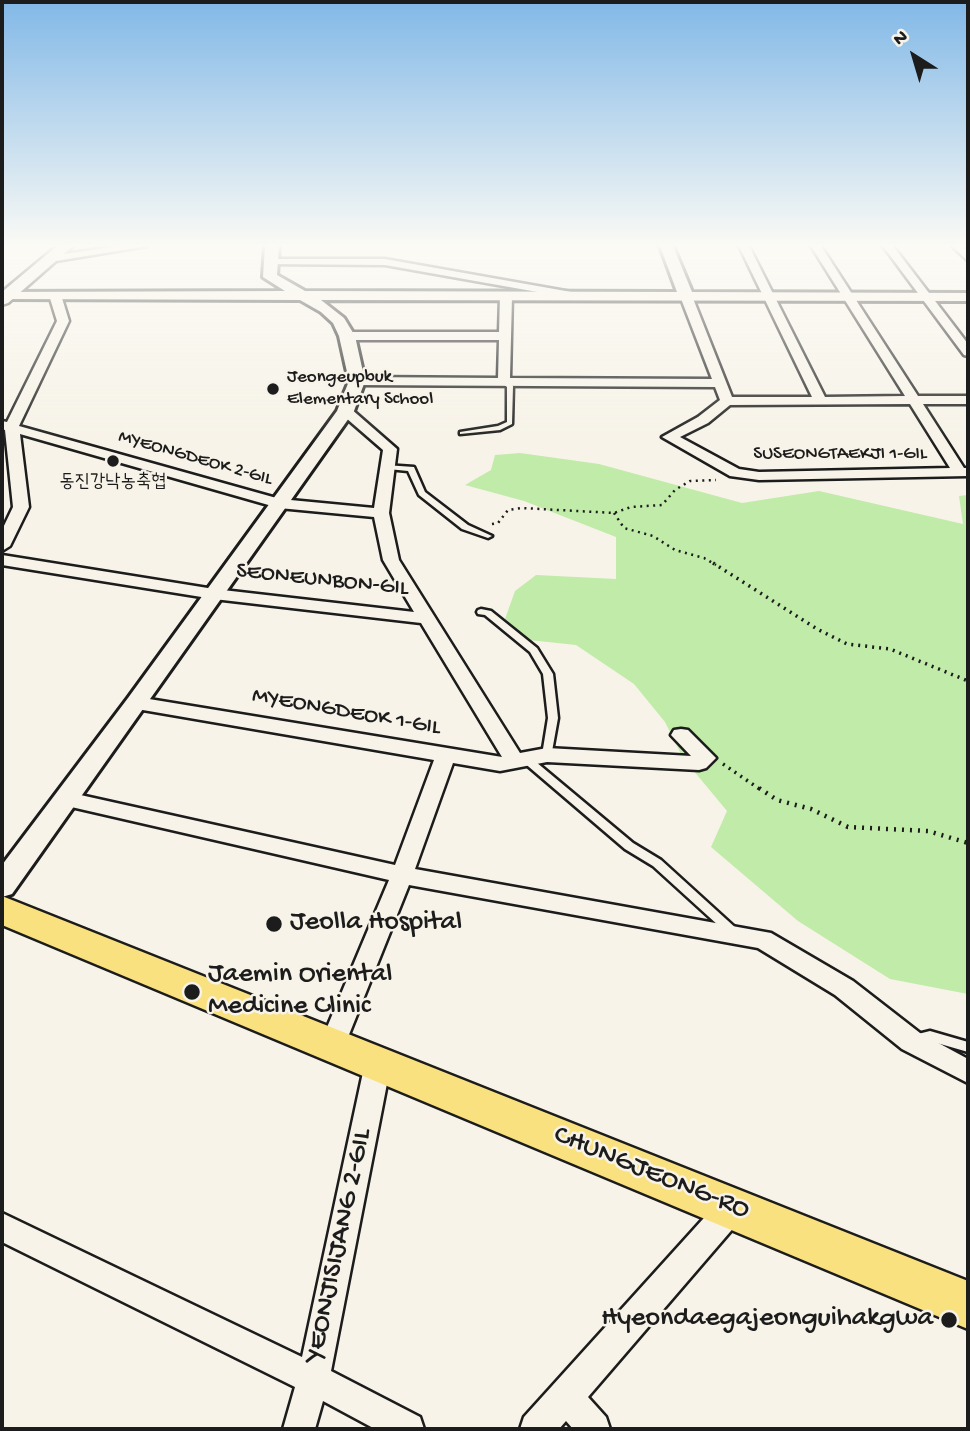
<!DOCTYPE html>
<html>
<head>
<meta charset="utf-8">
<style>
  body { margin:0 }
  #map { position:relative; width:970px; height:1431px; overflow:hidden; background:#f7f3e8; font-family:"Gochi Hand",sans-serif }
  canvas { display:block }
  .frame { position:absolute; inset:0; border:4px solid #1c1c1c; pointer-events:none }
  .north { position:absolute; left:879px; top:21px; width:70px; height:70px; -webkit-text-stroke:5px #f7f3e8; paint-order:stroke; rotate:323deg; font-size:19px; font-weight:700; line-height:28px; text-align:center; color:#1c1c1c }
  .north::after { content:''; display:block; margin:auto; width:24px; height:32px; background:#1c1c1c; clip-path:polygon(50% 0,100% 100%,50% 72%,0 100%) }
</style>
</head>
<body>
<div id="map">
<canvas width="970" height="1431"></canvas>
<div class="frame"></div>
<div class="north">N</div>
</div>
<script>
const ctx = document.querySelector('canvas').getContext('2d');
ctx.lineJoin = 'round';
function fill(path, color) {
  ctx.fillStyle = color;
  ctx.fill(path, 'evenodd');
}
function toPath(rows) {
  const path = new Path2D();
  for (const r of rows) {
    path.moveTo(r[0], r[1]);
    for (let i = 2; i < r.length; i += 2) path.lineTo(r[i], r[i + 1]);
  }
  return path;
}
function strokePath(path, color, width, dash) {
  ctx.strokeStyle = color;
  ctx.lineWidth = width;
  ctx.lineCap = dash ? 'butt' : 'round';
  ctx.setLineDash(dash || []);
  ctx.stroke(path);
}
function label(font, color, halo, rows, align = 'center') {
  ctx.font = font + ' "Gochi Hand","Poor Story",sans-serif';
  ctx.lineWidth = 5;
  ctx.setLineDash([]);
  ctx.textBaseline = 'middle';
  ctx.strokeStyle = halo;
  ctx.fillStyle = color;
  for (const [text, x, y, turn = 0] of rows) {
    ctx.save();
    ctx.translate(x, y);
    ctx.rotate((+turn || 0) * Math.PI / 180);
    ctx.textAlign = isNaN(turn) ? turn : align;
    if (halo) ctx.strokeText(text, 0, 0);
    ctx.fillText(text, 0, 0);
    ctx.restore();
  }
}
fill(toPath([
  [520,453,599,464,742,503,819,491,963,524,959,496,968,495,968,994,890,979,798,921,711,847,727,811,683,758,665,722,634,684,576,645,529,640,505,619,515,591,536,575,616,579,616,537,524,501,465,485,491,470,495,455]
]), '#c0eba8');
const service = toPath([
  [504,380,513,386,512,424,500,430,460,434,460,432,498,426,507,422,507,387,501,382,504,380],
  [385,465,414,467,425,492,468,525,492,536,488,538,462,529,419,495,408,471,388,469,384,467,385,465],
  [481,609,491,611,537,648,553,674,558,718,551,757,547,758,542,755,548,718,543,674,530,652,485,615,478,614,477,612,478,610,481,609],
  [526,756,530,757,633,843,661,860,738,930,740,933,738,936,734,938,730,936,653,866,625,849,522,761,521,759,526,756],
  [930,1031,968,1042,968,1052,930,1041,915,1045,910,1044,909,1040,910,1036,930,1031]
]);
const minor = toPath([
  [119,246,147,246,50,262,45,259,50,256,119,246],
  [739,246,749,246,825,397,905,396,811,246,821,246,918,396,968,396,968,404,923,404,964,468,968,468,968,476,759,480,730,476,662,437,698,417,720,400,715,387,357,385,351,381,357,377,498,378,499,340,347,340,341,336,347,332,499,332,500,296,506,293,512,296,510,378,712,379,680,296,686,293,692,296,732,397,812,397,739,246],
  [910,404,950,468,759,472,739,469,680,437,708,423,730,405,910,404],
  [883,246,893,246,968,344,968,356,964,355,883,246],
  [952,246,963,246,968,252,968,261,952,246],
  [271,259,385,259,577,293,583,296,577,299,385,265,267,264,267,260,271,259],
  [55,292,61,295,69,321,19,426,280,499,374,508,383,450,338,411,345,407,350,408,397,449,389,513,399,560,520,753,547,748,691,756,671,735,674,730,681,729,688,730,716,758,706,768,699,770,547,762,500,771,453,763,415,869,771,933,853,981,920,1033,968,1059,968,1083,902,1049,835,995,758,948,409,885,342,1052,333,1055,324,1052,320,1044,389,880,67,806,60,804,57,799,60,794,67,792,395,865,434,760,137,709,130,707,127,703,130,699,137,697,502,757,421,623,214,599,2,565,2,555,214,589,414,612,383,560,374,517,279,508,20,434,29,507,10,546,2,551,2,530,13,507,5,430,2,429,2,421,7,422,57,321,49,295,55,292],
  [378,1052,387,1055,391,1063,331,1371,420,1417,424,1429,375,1429,323,1401,315,1429,283,1429,295,1387,2,1242,2,1213,302,1357,365,1063,369,1055,378,1052],
  [732,1194,742,1198,746,1208,742,1218,588,1397,606,1417,610,1429,573,1429,566,1421,559,1429,520,1429,524,1417,722,1198,732,1194]
]);
const tertiary = toPath([
  [265,246,279,246,277,275,305,291,677,292,660,246,673,246,692,292,968,293,968,301,321,300,344,318,355,336,365,381,354,411,12,894,2,897,2,865,128,698,337,411,349,381,339,336,333,323,321,312,300,300,7,299,2,298,2,292,285,291,263,277,265,246]
]);
const secondary = toPath([
  [57,246,73,246,8,303,2,305,2,292,57,246]
]);
const primary = toPath([
  [2,896,968,1281,968,1329,2,925,2,896]
]);
strokePath(service, '#1c1c1c', 5);
strokePath(minor, '#1c1c1c', 5);
strokePath(tertiary, '#1c1c1c', 6);
strokePath(secondary, '#1c1c1c', 5);
strokePath(primary, '#1c1c1c', 5);
strokePath(toPath([
  [614,513,624,528,653,536,675,550,704,558,716,565],
  [492,524,498,523,508,510,522,508,614,513,631,507,662,505,675,490,690,481,716,480]
]), '#1c1c1c', 2.5, [2, 4.5]);
strokePath(toPath([
  [713,563,817,629,847,644,890,649,968,681],
  [723,764,761,790]
]), '#1c1c1c', 3.5, [2, 5]);
strokePath(toPath([
  [759,788,777,800,811,809,848,827,928,831,968,843]
]), '#1c1c1c', 4.5, [2, 6]);
fill(service, '#f7f3e8');
fill(minor, '#f7f3e8');
fill(tertiary, '#f7f3e8');
fill(secondary, '#f7f3e8');
fill(primary, '#fae180');
const sky = ctx.createLinearGradient(0, 0, 0, 446);
sky.addColorStop(0, '#81b8e7');
sky.addColorStop(0.55, '#fbfaf5');
sky.addColorStop(1, '#fbfaf500');
ctx.fillStyle = sky;
ctx.fillRect(0, 0, 970, 446);
for (const [x, y, r, color] of [
  [273,389,7,"#1c1c1c"],
  [113,461,7,"#1c1c1c"],
  [274,924,9,"#1c1c1c"],
  [192,992,9,"#1c1c1c"],
  [949,1320,9,"#1c1c1c"]
]) {
  const dot = new Path2D();
  dot.arc(x, y, r, 0, 2 * Math.PI);
  ctx.fillStyle = color;
  ctx.fill(dot);
  strokePath(dot, '#f7f3e8', 2.5);
}
label('19px', '#1c1c1c', '#f7f3e8', [
  ["Jeongeupbuk",287,378],
  ["Elementary School",287,400],
  ["동진강낙농축협",113,483,"center"]
], 'left');
label('19px', '#1c1c1c', '#f7f3e8', [
  ["SUSEONGTAEKJI 1-GIL",840,455],
  ["MYEONGDEOK 2-GIL",195,459,16]
]);
label('23px', '#1c1c1c', '#f7f3e8', [
  ["SEONEUNBON-GIL",322,581,6],
  ["MYEONGDEOK 1-GIL",346,713,10]
]);
label('28px', '#1c1c1c', '#f7f3e8', [
  ["Jeolla Hospital",290,924],
  ["Jaemin Oriental",208,976],
  ["Medicine Clinic",208,1008],
  ["Hyeondaegajeonguihakgwa",933,1320,"right"]
], 'left');
label('28px', '#1c1c1c', '#f7f3e8', [
  ["CHUNGJEONG-RO",651,1174,22],
  ["YEONJISIJANG 2-GIL",340,1246,-78]
]);
</script>
</body>
</html>
